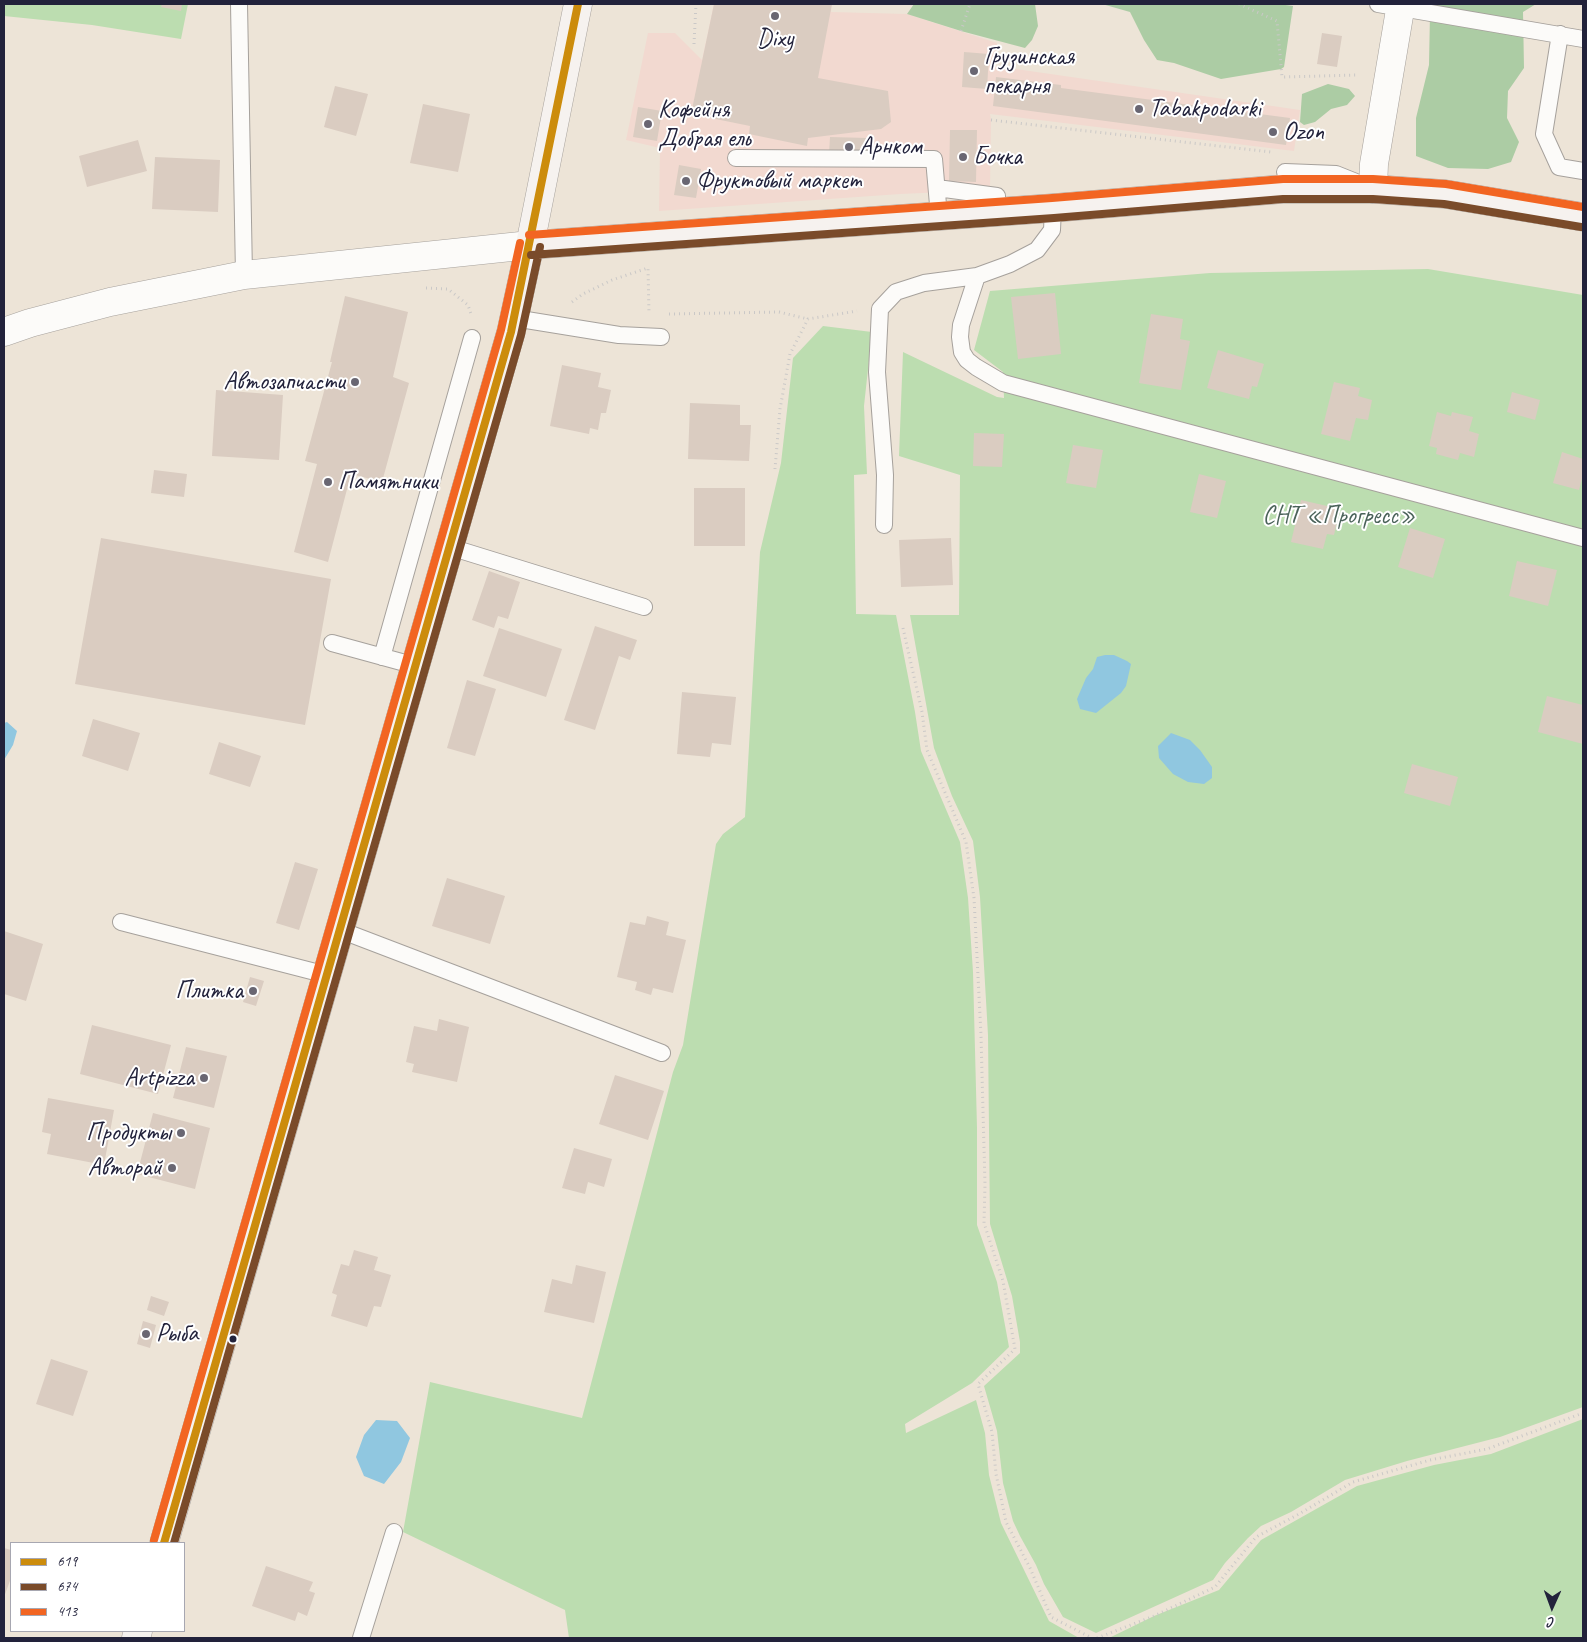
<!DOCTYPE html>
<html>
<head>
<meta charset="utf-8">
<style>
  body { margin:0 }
  #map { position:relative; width:1587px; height:1642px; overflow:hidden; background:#ede4d7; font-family:Caveat,sans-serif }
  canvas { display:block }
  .frame { position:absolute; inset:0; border:5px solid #22223b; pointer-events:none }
  .legend { position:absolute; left:10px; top:1542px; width:175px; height:90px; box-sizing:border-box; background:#fff; border:1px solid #a7a7b1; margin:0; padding:6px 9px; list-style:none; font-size:15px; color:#22223b }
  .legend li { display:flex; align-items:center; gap:10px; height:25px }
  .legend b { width:25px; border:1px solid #a7a7b1 }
  .north { position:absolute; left:1527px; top:1582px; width:50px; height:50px; -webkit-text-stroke:4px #fff; paint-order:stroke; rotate:182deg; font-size:14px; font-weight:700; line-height:20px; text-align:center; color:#22223b }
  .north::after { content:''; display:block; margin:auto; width:18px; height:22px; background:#22223b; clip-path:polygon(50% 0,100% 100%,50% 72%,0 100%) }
</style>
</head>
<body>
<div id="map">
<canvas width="1587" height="1642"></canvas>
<div class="frame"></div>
<ul class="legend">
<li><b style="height:6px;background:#cc8c0c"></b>619</li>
<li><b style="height:6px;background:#7a4b2a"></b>674</li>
<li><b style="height:6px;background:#f26522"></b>413</li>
</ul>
<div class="north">С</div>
</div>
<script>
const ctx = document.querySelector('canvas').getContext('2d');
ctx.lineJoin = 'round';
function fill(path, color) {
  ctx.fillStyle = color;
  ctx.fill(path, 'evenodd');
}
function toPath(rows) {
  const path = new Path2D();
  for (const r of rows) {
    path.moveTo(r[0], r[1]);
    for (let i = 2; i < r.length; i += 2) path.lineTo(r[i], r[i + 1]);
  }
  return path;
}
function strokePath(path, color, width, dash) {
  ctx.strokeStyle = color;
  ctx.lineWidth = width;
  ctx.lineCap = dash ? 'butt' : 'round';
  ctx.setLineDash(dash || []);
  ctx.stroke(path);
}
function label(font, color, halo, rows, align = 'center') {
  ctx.font = font + ' Caveat,sans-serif';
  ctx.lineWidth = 4;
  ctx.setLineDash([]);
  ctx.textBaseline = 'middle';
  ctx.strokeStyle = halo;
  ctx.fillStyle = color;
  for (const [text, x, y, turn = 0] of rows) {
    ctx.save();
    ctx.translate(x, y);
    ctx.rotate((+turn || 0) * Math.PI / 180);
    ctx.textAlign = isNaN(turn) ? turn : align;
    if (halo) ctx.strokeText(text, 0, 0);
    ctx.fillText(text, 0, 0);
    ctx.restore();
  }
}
fill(toPath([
  [714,4,832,4,831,12,907,14,997,43,995,66,1300,110,1294,151,990,114,991,120,990,190,900,194,659,211,660,148,626,140,648,33,675,33,702,60]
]), '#f2d9d0');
fill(toPath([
  [4,4,188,4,181,39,92,25,4,16],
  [1428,269,1583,295,1583,1407,1500,1437,1407,1461,1345,1480,1291,1512,1261,1526,1248,1538,1225,1563,1213,1580,1096,1633,1063,1617,1044,1584,1036,1565,1020,1536,1013,1521,1003,1483,997,1431,984,1386,1020,1353,1020,1342,1012,1296,990,1224,988,1035,980,897,973,841,952,796,934,748,910,615,959,615,960,475,899,456,903,352,997,397,1004,398,1003,372,974,350,990,291,1210,273],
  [823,326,872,332,864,406,867,474,854,475,856,614,896,615,915,712,921,751,960,842,968,898,973,972,977,1128,977,1225,997,1282,1009,1347,972,1383,905,1424,906,1433,976,1400,985,1433,989,1475,1001,1523,1049,1621,1079,1638,569,1638,565,1610,403,1532,430,1382,582,1418,673,1072,683,1045,716,844,723,834,745,817,760,552,781,463,793,358],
  [1583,1419,1583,1638,1109,1638,1154,1616,1219,1590,1261,1540,1357,1486,1434,1465,1491,1454]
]), '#bcddb0');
fill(toPath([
  [914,4,1035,4,1038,26,1032,40,1025,48,961,31,907,14],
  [1102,4,1278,4,1293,6,1284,67,1281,69,1221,79,1174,63,1157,60,1144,40,1130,12],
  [1435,4,1536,4,1523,12,1524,68,1508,91,1507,118,1519,142,1511,162,1488,169,1448,168,1416,156,1416,118,1429,65,1430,14],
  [1328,84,1349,89,1355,96,1347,105,1331,109,1315,122,1304,125,1300,122,1302,94]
]), '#accca4');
fill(toPath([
  [1105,655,1114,655,1127,661,1131,664,1126,686,1121,693,1096,713,1080,709,1077,699,1086,678,1093,669,1097,657],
  [7,722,17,731,13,745,4,760,4,723],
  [1171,733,1190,740,1200,750,1212,767,1212,778,1204,784,1188,782,1173,774,1159,758,1158,746],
  [376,1420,397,1421,410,1438,401,1462,384,1484,364,1476,356,1457,364,1435]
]), '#90c7e0');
fill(toPath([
  [162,4,182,4,181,11,161,7],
  [714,4,832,4,818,78,888,91,891,122,881,129,808,138,807,146,749,134,750,126,691,114],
  [1322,33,1342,36,1337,67,1317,64],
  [964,52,989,54,987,89,962,87],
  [996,77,1061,85,1061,88,1290,118,1286,145,993,106],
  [335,86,368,94,356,136,324,127],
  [423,104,470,114,458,172,410,163],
  [638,107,662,111,657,141,633,137],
  [950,130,977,130,976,182,949,181],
  [830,137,868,138,867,155,829,154],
  [138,140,147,171,87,187,79,156],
  [155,157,220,160,218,212,152,209],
  [679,165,701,169,696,198,674,195],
  [1055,293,1061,354,1018,359,1011,297],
  [345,296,408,312,393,377,409,383,382,482,351,474,328,562,294,552,317,464,305,461,332,362,330,362],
  [1151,314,1183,319,1180,339,1190,341,1181,390,1139,383],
  [1218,350,1264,364,1257,387,1252,386,1249,399,1207,388],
  [562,365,601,373,598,387,611,390,606,413,601,413,598,430,590,428,589,434,550,426],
  [1334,382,1360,388,1358,396,1372,400,1368,420,1356,418,1350,441,1321,434],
  [216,390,283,395,279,460,212,456],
  [1512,392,1540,400,1535,420,1507,412],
  [690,403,740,405,740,425,751,425,749,461,688,459],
  [1437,412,1451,416,1452,412,1473,417,1469,431,1479,434,1474,457,1460,453,1458,460,1436,454,1437,448,1429,446],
  [974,433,1004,434,1002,467,973,466],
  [1073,445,1103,450,1096,488,1066,483],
  [1562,452,1583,459,1583,475,1579,490,1553,483],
  [154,470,187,474,184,497,151,493],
  [1199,474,1226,481,1217,518,1190,512],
  [694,488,745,488,745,546,694,546],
  [1301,500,1340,509,1334,535,1327,534,1323,549,1291,542],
  [1410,528,1445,539,1433,578,1398,567],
  [101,538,331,579,305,725,75,684],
  [951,538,953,585,901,587,899,540],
  [1517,561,1557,570,1548,606,1509,596],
  [489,571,520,582,508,619,498,616,494,628,472,620],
  [595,626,637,640,630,660,619,656,595,730,564,720],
  [499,628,562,649,546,697,483,676],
  [467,680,496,689,475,756,447,748],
  [682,692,736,697,731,745,712,743,710,757,677,754],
  [1547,696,1583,705,1583,744,1538,732],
  [93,719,140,733,128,771,82,756],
  [219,742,261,756,250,787,209,774],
  [1412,764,1458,777,1450,806,1404,793],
  [295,862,318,869,299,930,276,923],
  [447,878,505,896,490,944,432,926],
  [647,916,669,922,666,935,686,940,673,993,653,988,651,995,635,990,637,982,617,977,630,922,645,925],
  [4,931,43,944,26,1001,4,994],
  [250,977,264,981,256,1006,243,1002],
  [439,1019,469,1027,457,1082,412,1072,414,1064,406,1062,414,1026,437,1031],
  [92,1025,171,1045,158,1094,80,1074],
  [186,1047,227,1056,214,1108,173,1098],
  [615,1075,664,1091,648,1140,599,1124],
  [48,1098,114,1110,104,1165,47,1154,51,1134,42,1132],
  [153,1113,210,1128,195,1189,137,1174],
  [574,1148,612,1159,604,1187,588,1182,585,1194,562,1188],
  [354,1250,378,1257,374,1270,391,1275,381,1307,374,1306,367,1327,331,1316,337,1295,332,1293,341,1264,349,1266],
  [576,1265,606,1272,594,1323,544,1312,552,1279,572,1284],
  [151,1296,169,1302,164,1316,147,1310],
  [143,1321,156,1325,150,1348,137,1344],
  [51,1359,88,1371,73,1416,36,1404],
  [4,1548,11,1550,11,1578,4,1597],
  [266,1566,313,1582,309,1591,315,1593,307,1616,298,1612,295,1621,252,1606]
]), '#daccc1');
const lane = toPath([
  [239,4,244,275],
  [1378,4,1583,39],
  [1560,34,1544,134,1559,167,1583,171],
  [736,158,934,159,939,216],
  [1285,172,1336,174,1361,184],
  [937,188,997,196],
  [977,276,961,325,960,337,962,352,967,360,976,367,1003,383,1583,538],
  [514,318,619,335,661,337],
  [884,525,885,475,877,372,880,309,896,292,924,283,977,276,1010,264,1037,250,1052,230,1053,208],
  [450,547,644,607],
  [332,643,416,666],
  [382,657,472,338],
  [121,922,327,975],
  [340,930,662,1053],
  [361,1638,394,1532]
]);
const street = toPath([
  [1373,189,1374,164,1401,4],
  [4,332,30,323,110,302,244,275,530,245]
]);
const secondary = toPath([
  [530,245,1053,208,1283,189,1373,189,1445,194,1583,217],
  [164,1543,511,332,530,245,578,4],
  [136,1638,138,1631]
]);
strokePath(lane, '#a6a19c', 18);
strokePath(street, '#a6a19c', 29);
strokePath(secondary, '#a6a19c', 29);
strokePath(toPath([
  [1239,4,1277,21,1282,77,1358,75],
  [961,31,970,4],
  [694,44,696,4],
  [991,120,1271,152],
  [426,288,448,289,468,305,471,314],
  [572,302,583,294,612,280,648,268,649,313],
  [669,314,779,312,808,319],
  [775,469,780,409,790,354,808,319,857,311],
  [903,628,922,712,927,750,966,842,974,898,981,1035,985,1185,984,1223,1003,1281,1015,1349,978,1384,992,1432,996,1474,1006,1522,1030,1568,1051,1617,1092,1638],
  [1097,1638,1154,1616,1215,1587,1256,1537,1299,1514,1353,1482,1430,1460,1487,1449,1583,1413]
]), '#cac8c7', 3, [1, 4]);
strokePath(lane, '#fcfbf9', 16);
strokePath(street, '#fcfbf9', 28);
strokePath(secondary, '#f6f2ef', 28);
strokePath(toPath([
  [164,1543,511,332,578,4]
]), '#cc8c0c', 8);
strokePath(toPath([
  [531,255,1054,218,1283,199,1373,199,1444,204,1581,227],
  [174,1543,521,335,540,247]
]), '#7a4b2a', 8);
strokePath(toPath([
  [529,235,1052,198,1283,179,1373,179,1446,184,1583,207],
  [154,1540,501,330,520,243]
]), '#f26522', 8);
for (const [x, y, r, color] of [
  [775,16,5,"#696672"],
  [974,71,5,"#696672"],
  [1139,109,5,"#696672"],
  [648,124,5,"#696672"],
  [1273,132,5,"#696672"],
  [849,147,5,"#696672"],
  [963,157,5,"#696672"],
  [686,181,5,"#696672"],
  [355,382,5,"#696672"],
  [328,482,5,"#696672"],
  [253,991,5,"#696672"],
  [204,1078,5,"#696672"],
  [181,1133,5,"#696672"],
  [172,1168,5,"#696672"],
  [146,1334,5,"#696672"],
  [233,1339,4.5,"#22223b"]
]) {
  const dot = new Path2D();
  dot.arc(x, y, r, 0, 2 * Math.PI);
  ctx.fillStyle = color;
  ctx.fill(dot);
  strokePath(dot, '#fff', 2);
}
label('25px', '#22223b', '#fff', [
  ["Dixy",775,39,"center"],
  ["Грузинская",984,57],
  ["пекарня",984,86],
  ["Tabakpodarki",1149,109],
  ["Кофейня",658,110],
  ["Добрая ель",658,139],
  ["Ozon",1283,132],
  ["Арнком",859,147],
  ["Бочка",973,157],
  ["Фруктовый маркет",696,181],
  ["Автозапчасти",345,382,"right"],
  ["Памятники",338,482],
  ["Плитка",243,991,"right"],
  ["Artpizza",194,1078,"right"],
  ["Продукты",171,1133,"right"],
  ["Авторай",162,1168,"right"],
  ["Рыба",156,1334]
], 'left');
label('25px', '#4a6259', '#fff', [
  ["СНТ «Прогресс»",1339,516]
]);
</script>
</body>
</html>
